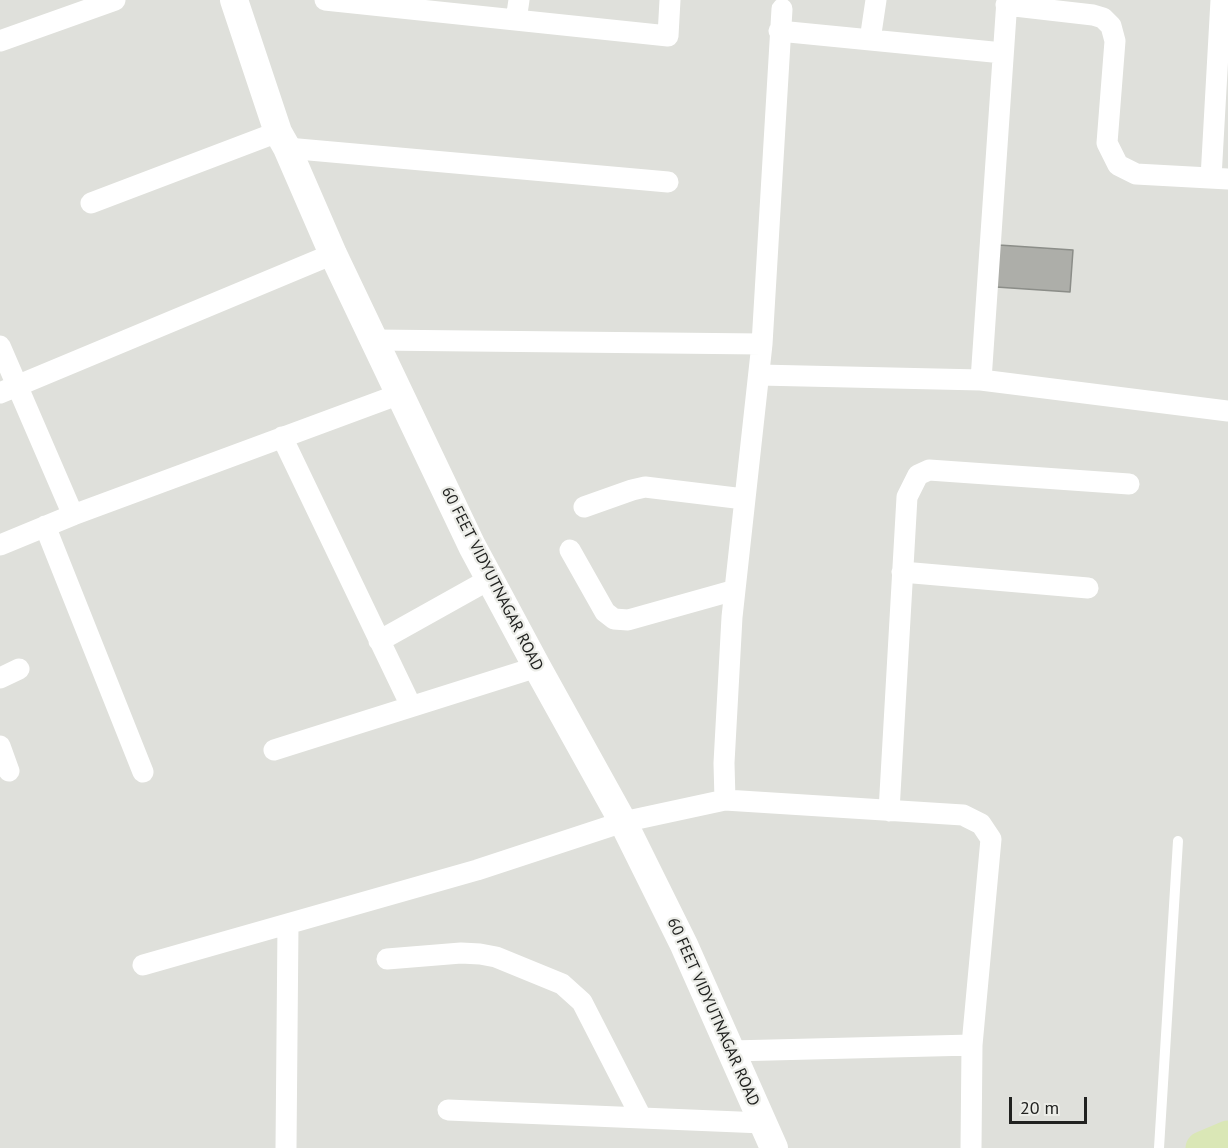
<!DOCTYPE html>
<html>
<head>
<meta charset="utf-8">
<style>
  body { margin:0 }
  #map { position:relative; width:1228px; height:1148px; overflow:hidden; background:#dfe0db; font-family:"PT Sans",sans-serif }
  canvas { display:block }
  .scale { position:absolute; left:1009px; top:1097px; width:78px; height:27px; box-sizing:border-box; border:3px solid #212220; border-top:0; padding-left:8px; font-size:18px; line-height:21px; white-space:nowrap; color:#212220; -webkit-text-stroke:4px #ecede8; paint-order:stroke }
</style>
</head>
<body>
<div id="map">
<canvas width="1228" height="1148"></canvas>
<div class="scale">20 m</div>
</div>
<script>
const ctx = document.querySelector('canvas').getContext('2d');
ctx.lineJoin = 'round';
function fill(path, color) {
  ctx.fillStyle = color;
  ctx.fill(path, 'evenodd');
}
function toPath(rows) {
  const path = new Path2D();
  for (const r of rows) {
    path.moveTo(r[0], r[1]);
    for (let i = 2; i < r.length; i += 2) path.lineTo(r[i], r[i + 1]);
  }
  return path;
}
function strokePath(path, color, width, dash) {
  ctx.strokeStyle = color;
  ctx.lineWidth = width;
  ctx.lineCap = dash ? 'butt' : 'round';
  ctx.setLineDash(dash || []);
  ctx.stroke(path);
}
function label(font, color, halo, rows, align = 'center') {
  ctx.font = font + ' "PT Sans",sans-serif';
  ctx.lineWidth = 4.5;
  ctx.setLineDash([]);
  ctx.textBaseline = 'middle';
  ctx.strokeStyle = halo;
  ctx.fillStyle = color;
  for (const [text, x, y, turn = 0] of rows) {
    ctx.save();
    ctx.translate(x, y);
    ctx.rotate((+turn || 0) * Math.PI / 180);
    ctx.textAlign = isNaN(turn) ? turn : align;
    if (halo) ctx.strokeText(text, 0, 0);
    ctx.fillText(text, 0, 0);
    ctx.restore();
  }
}
const building = toPath([
  [999,245,1073,250,1070,292,996,287,999,245]
]);
fill(building, '#adaea9');
strokePath(building, '#8b8d88', 1.5);
strokePath(toPath([
  [1159,1148,1178,841]
]), '#fff', 10);
strokePath(toPath([
  [325,0,668,36,670,0],
  [1006,5,1093,15,1103,18,1111,26,1115,41,1107,143,1118,165,1136,174,1228,179],
  [516,20,519,0],
  [779,31,1003,53],
  [870,40,876,0],
  [0,41,115,0],
  [287,148,668,182],
  [1211,178,1221,0],
  [91,203,278,132],
  [374,340,762,344],
  [0,346,73,515],
  [759,375,981,380,1228,411],
  [981,380,1007,0],
  [0,393,333,254],
  [282,437,411,706],
  [584,507,632,490,645,487,744,499],
  [45,526,143,772],
  [0,545,73,515,400,394],
  [570,550,605,612,614,619,628,620,735,590],
  [902,572,1088,588],
  [379,641,490,579],
  [0,678,19,669],
  [0,746,9,771],
  [274,750,537,667],
  [725,800,724,763,732,617,762,344,782,9],
  [889,811,907,497,918,475,929,470,1129,484],
  [387,959,461,953,480,954,496,957,562,984,582,1002,641,1117],
  [143,965,477,870,623,822,725,800,963,815,981,824,991,839,972,1045,971,1148],
  [731,1051,972,1045],
  [448,1110,763,1123],
  [286,1148,288,924]
]), '#fff', 21);
strokePath(toPath([
  [234,0,278,132,287,148,333,254,472,546,537,667,623,822,684,945,774,1148]
]), '#fff', 28);
strokePath(toPath([
  [1202,1148,1228,1137]
]), '#dae7b6', 33);
label('16px', '#212220', '#ecede8', [
  ["60 FEET VIDYUTNAGAR ROAD",492,579,63],
  ["60 FEET VIDYUTNAGAR ROAD",713,1012,66]
]);
</script>
</body>
</html>
